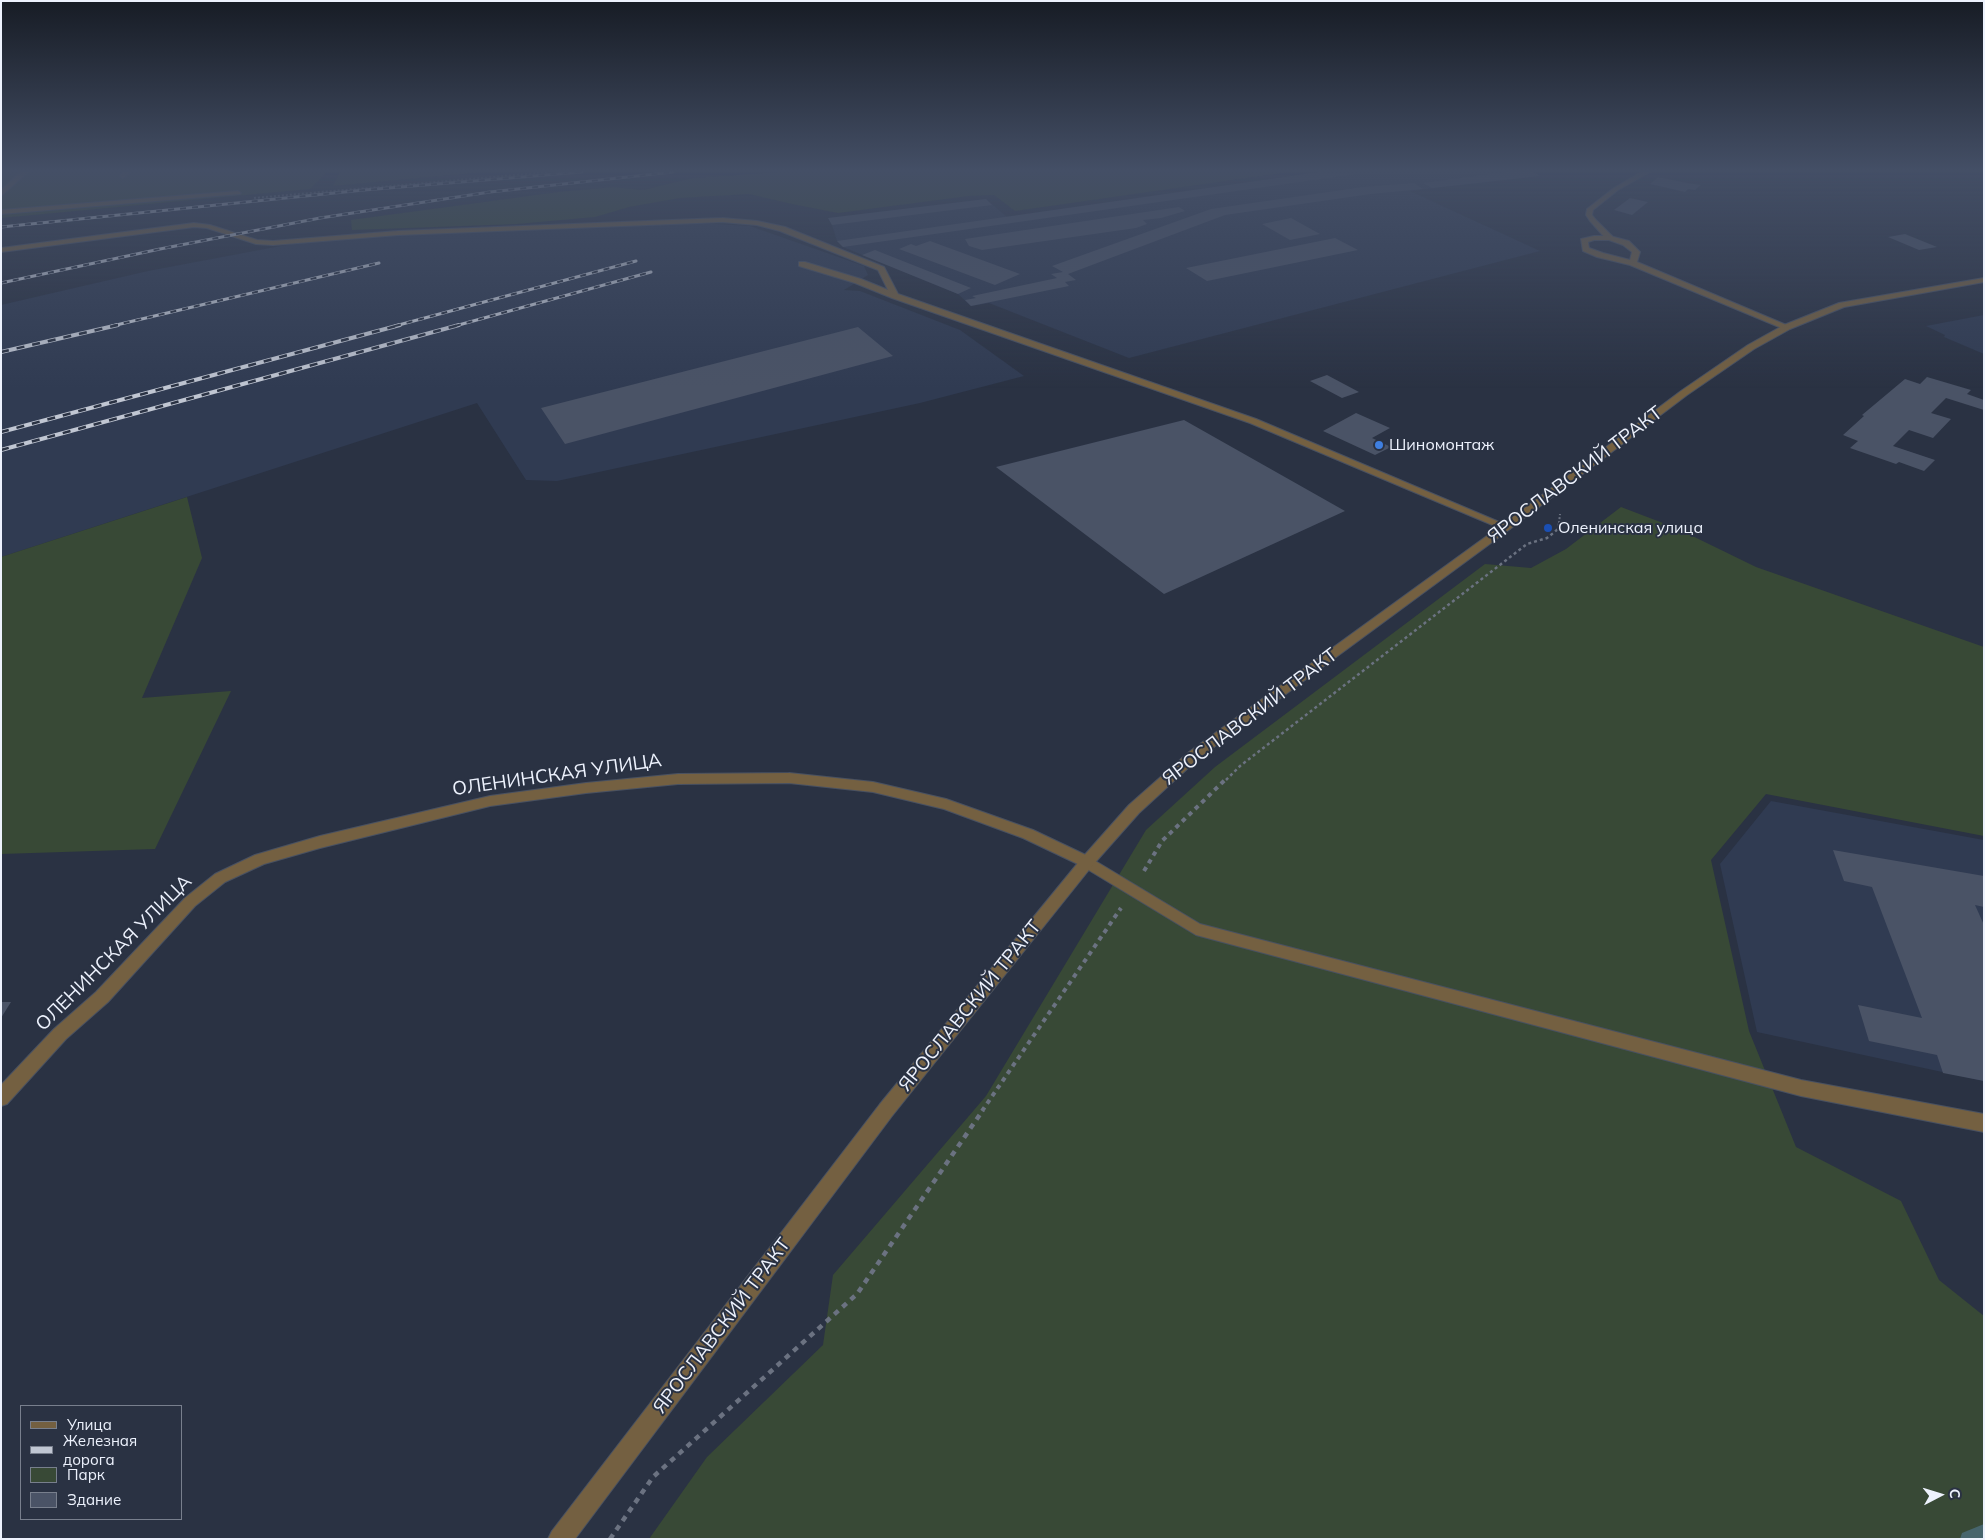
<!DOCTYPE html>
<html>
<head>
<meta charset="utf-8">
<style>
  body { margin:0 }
  #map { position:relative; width:1985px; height:1540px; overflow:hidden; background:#2a3243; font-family:Mulish,sans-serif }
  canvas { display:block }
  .frame { position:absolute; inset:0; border:2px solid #edf2fd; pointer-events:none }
  .legend { position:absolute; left:20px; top:1405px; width:162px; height:115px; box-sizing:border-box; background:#2a3243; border:1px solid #787f8d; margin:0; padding:6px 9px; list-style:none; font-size:15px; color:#edf2fd }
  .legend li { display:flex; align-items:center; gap:10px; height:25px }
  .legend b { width:25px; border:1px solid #787f8d }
  .north { position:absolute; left:1915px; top:1470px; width:50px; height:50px; -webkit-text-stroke:4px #2a3243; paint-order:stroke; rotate:85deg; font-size:14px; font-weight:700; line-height:20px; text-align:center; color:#edf2fd }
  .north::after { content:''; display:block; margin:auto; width:18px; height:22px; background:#edf2fd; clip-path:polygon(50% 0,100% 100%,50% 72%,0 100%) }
</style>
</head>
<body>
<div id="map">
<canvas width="1985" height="1540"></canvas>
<div class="frame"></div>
<ul class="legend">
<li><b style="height:6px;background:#746041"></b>Улица</li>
<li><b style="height:6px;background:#c0c6d2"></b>Железная дорога</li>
<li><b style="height:14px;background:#384936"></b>Парк</li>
<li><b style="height:14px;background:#4a5366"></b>Здание</li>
</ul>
<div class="north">С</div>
</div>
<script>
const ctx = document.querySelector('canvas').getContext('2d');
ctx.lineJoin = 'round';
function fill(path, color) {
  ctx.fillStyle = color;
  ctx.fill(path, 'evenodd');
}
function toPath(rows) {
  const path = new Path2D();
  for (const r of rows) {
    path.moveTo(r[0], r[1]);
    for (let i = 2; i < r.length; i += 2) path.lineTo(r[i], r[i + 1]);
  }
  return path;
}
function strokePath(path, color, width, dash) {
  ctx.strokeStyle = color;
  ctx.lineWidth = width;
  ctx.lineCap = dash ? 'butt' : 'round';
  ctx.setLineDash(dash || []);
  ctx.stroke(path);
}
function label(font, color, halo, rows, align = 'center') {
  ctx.font = font + ' Mulish,sans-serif';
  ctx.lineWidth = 4;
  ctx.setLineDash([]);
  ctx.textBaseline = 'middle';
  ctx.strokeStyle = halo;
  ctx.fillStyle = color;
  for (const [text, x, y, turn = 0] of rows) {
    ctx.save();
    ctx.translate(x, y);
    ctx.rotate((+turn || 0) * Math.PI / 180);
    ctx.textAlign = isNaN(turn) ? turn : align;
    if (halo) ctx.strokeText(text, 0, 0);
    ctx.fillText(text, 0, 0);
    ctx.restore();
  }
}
fill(toPath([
  [1319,172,1533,172,1540,176,1410,191,1540,251,1129,358,989,303,971,306,958,294,843,247,837,241,832,225,828,218,986,199,1007,217],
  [701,223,750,226,864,266,868,275,844,290,860,291,960,330,1024,376,920,403,557,481,526,480,477,403,1,557,1,305,148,271,302,242,396,235],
  [1984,315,1984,354,1944,337,1945,335,1926,326],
  [1771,801,1984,840,1984,1081,1757,1032,1720,864]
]), '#303b52');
fill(toPath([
  [1,172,327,172,310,189,1,218],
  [340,172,483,172,333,186],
  [782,172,1289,172,1015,211,994,195,969,196,838,213,792,204,749,194,680,198,629,207,595,217,517,224,352,230,351,220,558,192,613,187,643,190,693,178],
  [187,497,202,558,142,698,231,691,155,849,1,854,1,557],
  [1621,507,1676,528,1756,567,1984,647,1984,836,1766,794,1711,860,1749,1031,1796,1147,1901,1201,1939,1280,1984,1316,1984,1539,649,1539,707,1457,823,1345,833,1275,986,1096,1146,830,1215,767,1485,564,1531,568,1566,549]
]), '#384936');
fill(toPath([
  [1984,1524,1984,1539,1960,1539,1962,1533,1984,1524]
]), '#47656c');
fill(toPath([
  [1319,172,1356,174,843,247,837,241],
  [1507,172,1533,172,1540,176,1432,188,1423,183],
  [1658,177,1687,183,1701,185,1695,190,1688,189,1685,192,1650,184],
  [1414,183,1423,189,1371,194,1225,215,1068,274,1076,280,1065,282,1069,286,971,306,965,300,976,298,972,296,1057,278,1051,274,1063,272,1052,266,1211,209,1363,187],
  [1630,198,1648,202,1632,215,1614,210],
  [986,199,992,205,832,225,828,218],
  [1179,207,1185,211,1161,218,1143,220,1147,224,1136,228,982,250,969,246,965,239],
  [1291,218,1320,234,1290,240,1262,224],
  [1905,234,1937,247,1919,250,1888,237],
  [1335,238,1358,250,1207,281,1186,268],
  [930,241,1020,274,995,285,899,249,911,244,916,246],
  [875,250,971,288,958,294,862,255],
  [858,327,893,356,565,444,541,408],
  [1327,375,1359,392,1342,398,1310,381],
  [1927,377,1971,390,1967,394,1984,400,1984,410,1946,398,1931,413,1951,419,1933,438,1909,430,1893,446,1935,460,1924,471,1899,462,1896,464,1850,448,1858,441,1843,435,1864,416,1862,415,1905,379,1920,384],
  [1356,413,1390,428,1372,438,1391,447,1375,455,1323,431],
  [1184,420,1345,511,1164,594,996,467],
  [1833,850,1984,876,1984,907,1975,905,1984,925,1984,1081,1943,1073,1937,1055,1869,1041,1858,1005,1922,1018,1872,887,1844,881],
  [1,1002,11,1002,1,1018]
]), '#4a5366');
const service = toPath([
  [21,172,28,172,1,196,1,190,21,172],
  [123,172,130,172,123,178,120,176,123,172],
  [1641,172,1650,172,1618,190,1593,210,1592,215,1596,220,1614,238,1607,240,1590,221,1586,215,1587,209,1614,188,1641,172],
  [238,191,241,193,240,194,1,214,1,210,238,191],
  [1087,856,1200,924,1801,1080,1984,1114,1984,1132,1801,1096,1196,935,1082,866,1080,862,1082,858,1087,856]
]);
const minor = toPath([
  [722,218,757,221,785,227,884,267,898,294,1256,419,1511,527,1510,529,1502,529,1250,423,892,298,855,283,799,266,799,262,805,262,861,279,888,290,878,270,780,231,757,225,722,222,398,235,273,245,256,244,207,228,194,227,1,252,1,248,194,223,210,225,257,240,273,241,398,231,722,218],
  [1594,236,1610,236,1629,241,1640,252,1637,262,1791,327,1784,329,1630,265,1597,257,1583,251,1581,239,1594,236],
  [1594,240,1609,240,1623,245,1632,252,1630,260,1603,253,1589,248,1588,242,1594,240],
  [789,773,873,782,946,799,1033,830,1092,858,1094,862,1092,866,1087,868,1082,866,1023,838,944,809,873,792,789,783,678,784,586,793,490,806,320,848,264,864,225,882,195,906,108,1002,66,1039,7,1104,1,1106,1,1085,54,1029,96,992,185,898,215,874,255,855,320,836,490,796,586,783,678,774,789,773]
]);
const tertiary = toPath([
  [1984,278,1984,282,1844,307,1790,329,1754,349,1687,395,1510,529,1199,758,1139,813,1092,866,892,1116,575,1539,548,1539,552,1531,880,1104,1082,858,1129,805,1189,752,1502,525,1681,391,1748,345,1784,325,1839,303,1984,278]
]);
strokePath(service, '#495161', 2);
strokePath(minor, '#495161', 2);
strokePath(tertiary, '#495161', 2);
strokePath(toPath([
  [254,198,548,172],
  [1559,523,1560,514]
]), '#6b7281', 2, [2, 2]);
strokePath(toPath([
  [1226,780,1240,766,1527,544,1547,538,1558,529,1559,522]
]), '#6b7281', 2.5, [3, 3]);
strokePath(toPath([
  [1144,871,1162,841,1227,778],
  [982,1111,1121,908]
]), '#6b7281', 4, [4.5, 4.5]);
strokePath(toPath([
  [610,1539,653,1477,857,1294,983,1110]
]), '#6b7281', 4.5, [5.5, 5.5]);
fill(service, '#746041');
fill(minor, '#746041');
fill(tertiary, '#746041');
const railFar1 = toPath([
  [1,227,364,190,582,172],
  [1,283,160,249,320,218,490,192,673,172],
  [112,326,379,263],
  [395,326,636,261],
  [455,326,651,272]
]);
const rail = toPath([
  [1,352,118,325],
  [1,432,400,325],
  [1,450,459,325]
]);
strokePath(railFar1, '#c0c6d2', 3);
strokePath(rail, '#c0c6d2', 4);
strokePath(railFar1, '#2a3243', 2, [6]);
strokePath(rail, '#2a3243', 2.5, [8]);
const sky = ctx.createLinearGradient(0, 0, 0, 388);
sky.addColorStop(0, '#171c25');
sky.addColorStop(0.44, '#444f66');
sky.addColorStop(1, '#444f6600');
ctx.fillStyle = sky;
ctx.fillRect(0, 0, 1985, 388);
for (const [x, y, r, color] of [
  [1379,445,5,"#3f7fe0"],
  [1548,528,5,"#1a4fb4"]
]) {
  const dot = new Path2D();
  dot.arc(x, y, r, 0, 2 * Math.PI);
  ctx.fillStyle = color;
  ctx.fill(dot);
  strokePath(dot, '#2a3243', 2);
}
label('16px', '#edf2fd', '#2a3243', [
  ["Шиномонтаж",1389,445],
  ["Оленинская улица",1558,528]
], 'left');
label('19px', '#edf2fd', '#2a3243', [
  ["ЯРОСЛАВСКИЙ ТРАКТ",1575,475,-37],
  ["ЯРОСЛАВСКИЙ ТРАКТ",1250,717,-37],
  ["ОЛЕНИНСКАЯ УЛИЦА",557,775,-8],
  ["ОЛЕНИНСКАЯ УЛИЦА",114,953,-45],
  ["ЯРОСЛАВСКИЙ ТРАКТ",970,1006,-51],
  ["ЯРОСЛАВСКИЙ ТРАКТ",722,1326,-53]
]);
</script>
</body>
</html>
